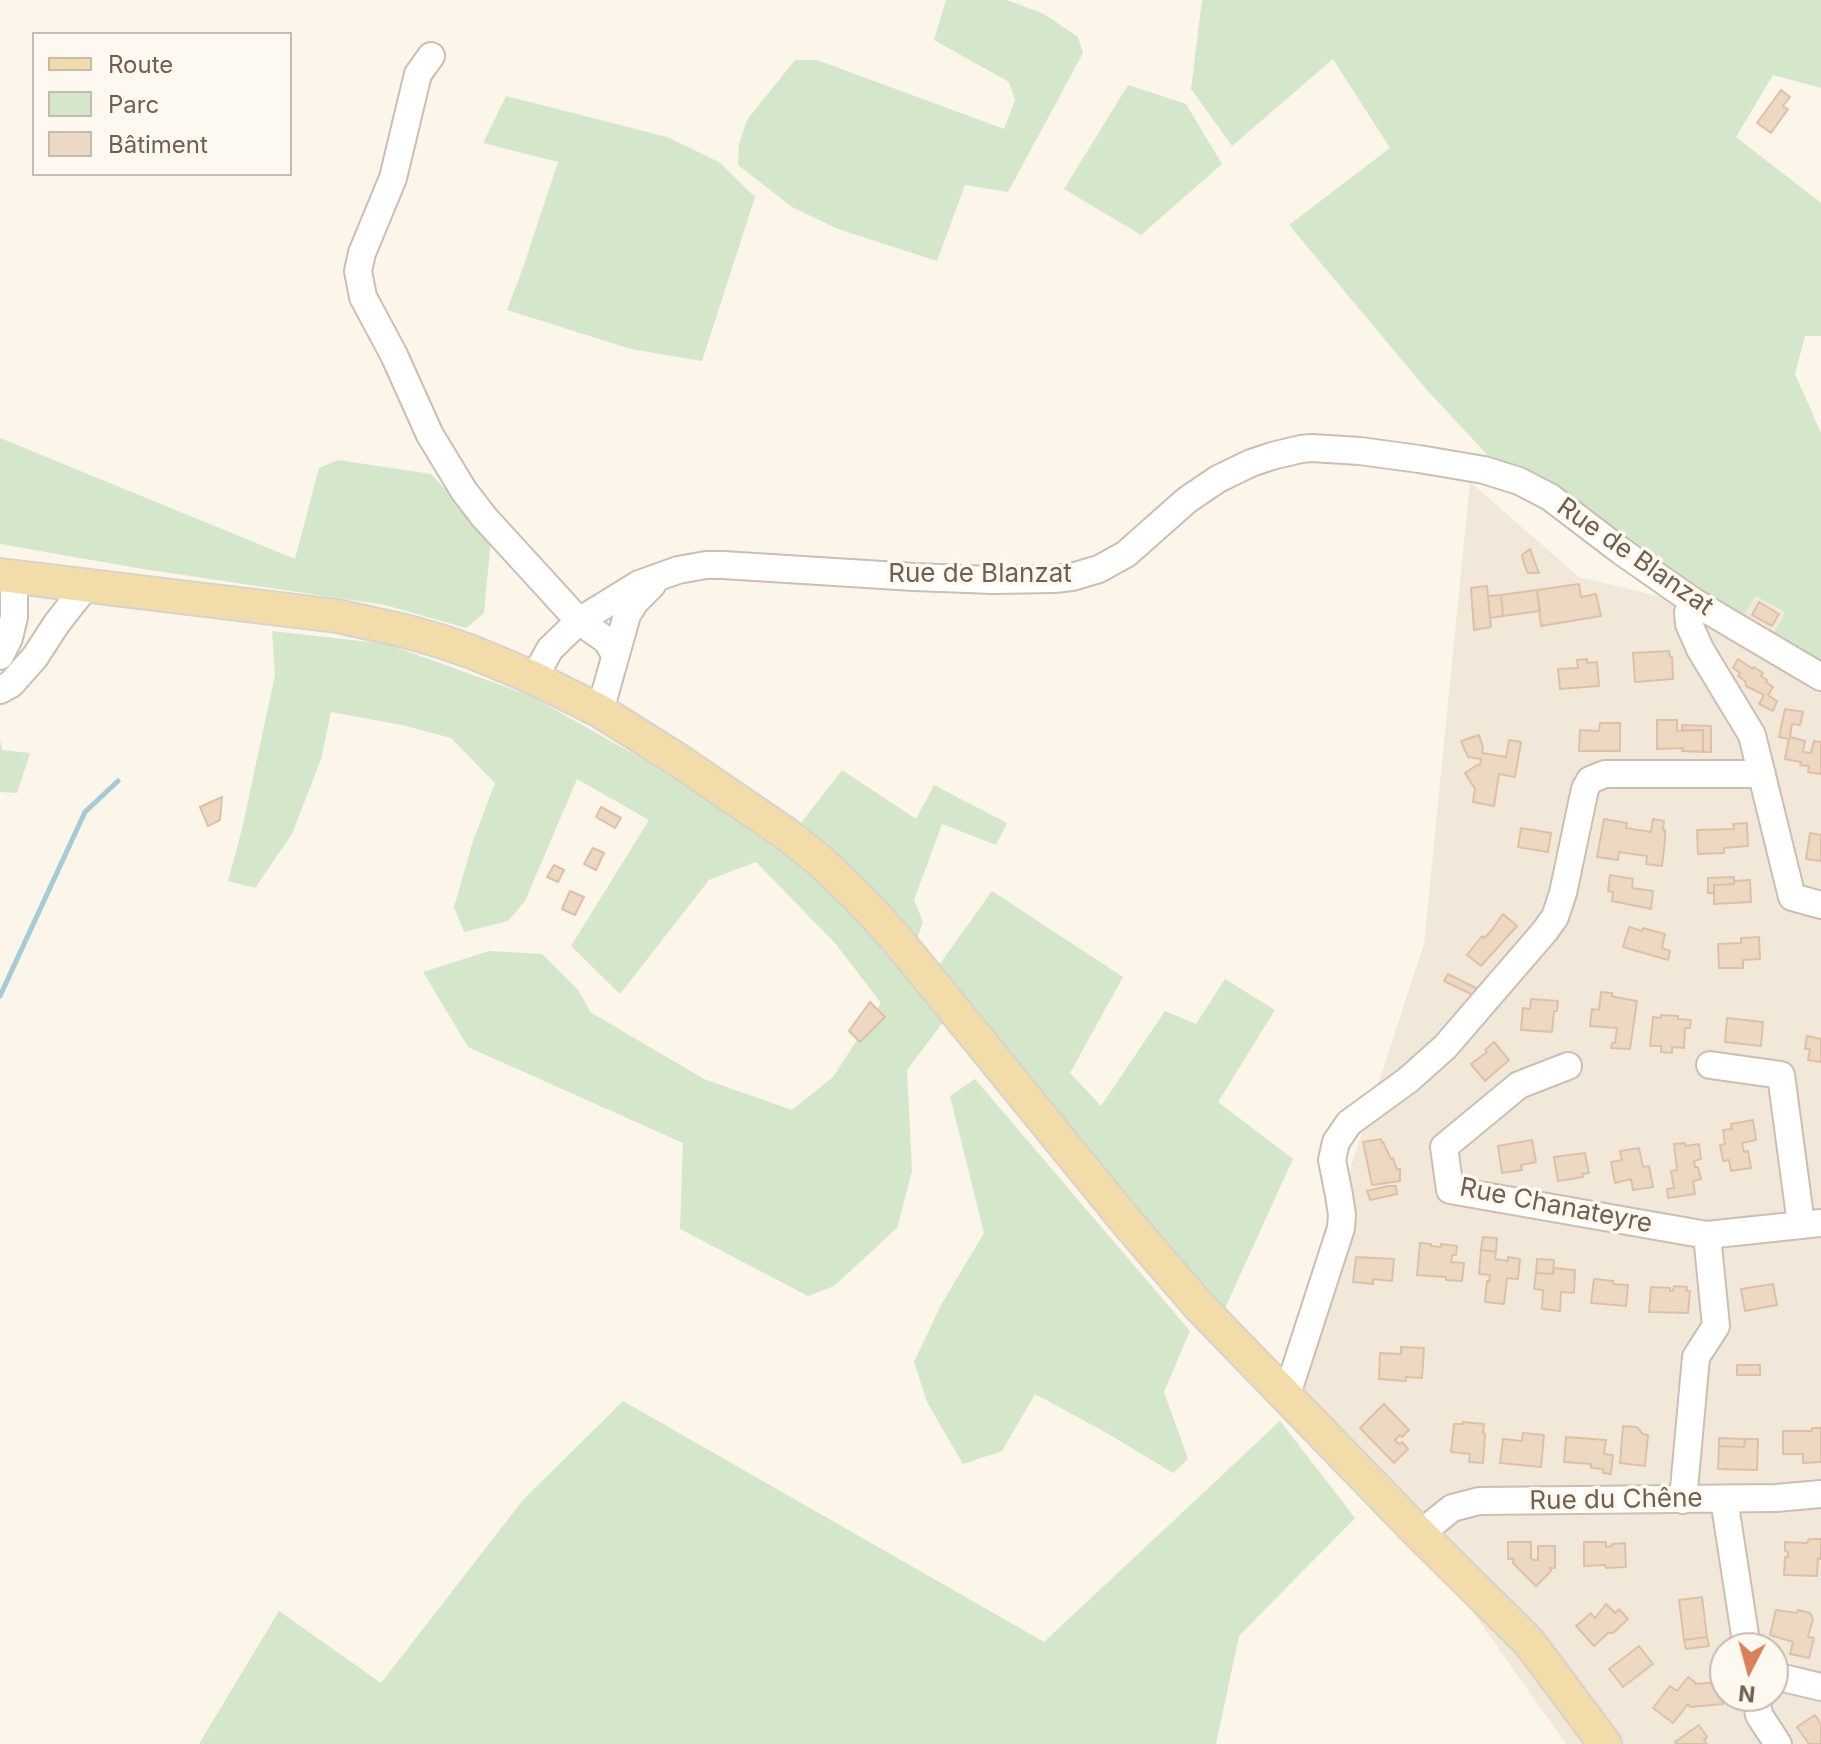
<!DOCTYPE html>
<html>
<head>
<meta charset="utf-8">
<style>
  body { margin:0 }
  #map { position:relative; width:1821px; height:1744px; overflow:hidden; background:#fbf5ea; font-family:Inter,sans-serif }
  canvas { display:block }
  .legend { position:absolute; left:32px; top:32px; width:260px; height:144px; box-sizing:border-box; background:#fdf9f0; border:2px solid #c6bbb0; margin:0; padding:10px 14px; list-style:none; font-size:24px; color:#735f50 }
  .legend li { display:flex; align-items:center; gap:16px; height:40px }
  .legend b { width:40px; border:2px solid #c6bbb0 }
  .north { position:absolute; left:1709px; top:1632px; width:80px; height:80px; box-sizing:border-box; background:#fdf9f0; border:2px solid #c6bbb0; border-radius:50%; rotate:186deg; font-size:22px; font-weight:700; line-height:32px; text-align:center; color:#735f50 }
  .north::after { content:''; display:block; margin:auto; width:28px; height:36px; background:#d8805c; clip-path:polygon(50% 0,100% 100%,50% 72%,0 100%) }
</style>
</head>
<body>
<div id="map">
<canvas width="1821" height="1744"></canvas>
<ul class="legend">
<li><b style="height:10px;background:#f2dcaa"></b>Route</li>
<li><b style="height:22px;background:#d4e7ca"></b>Parc</li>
<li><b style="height:22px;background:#edd8c4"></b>Bâtiment</li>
</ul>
<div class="north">N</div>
</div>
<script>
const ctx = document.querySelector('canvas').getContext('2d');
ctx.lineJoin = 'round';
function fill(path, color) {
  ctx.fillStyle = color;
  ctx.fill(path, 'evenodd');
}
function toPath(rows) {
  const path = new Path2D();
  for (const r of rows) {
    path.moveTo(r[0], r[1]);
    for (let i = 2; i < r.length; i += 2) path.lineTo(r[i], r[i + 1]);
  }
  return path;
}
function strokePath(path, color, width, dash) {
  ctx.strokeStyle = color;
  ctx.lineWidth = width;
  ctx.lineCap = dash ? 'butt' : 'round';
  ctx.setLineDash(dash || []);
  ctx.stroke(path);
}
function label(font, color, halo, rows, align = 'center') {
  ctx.font = font + ' Inter,sans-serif';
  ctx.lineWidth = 7;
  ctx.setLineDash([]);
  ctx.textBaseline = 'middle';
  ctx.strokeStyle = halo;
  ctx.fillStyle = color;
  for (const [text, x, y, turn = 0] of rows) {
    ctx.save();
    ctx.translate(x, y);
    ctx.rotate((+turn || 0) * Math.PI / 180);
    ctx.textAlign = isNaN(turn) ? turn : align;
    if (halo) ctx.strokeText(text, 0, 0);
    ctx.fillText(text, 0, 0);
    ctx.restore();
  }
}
fill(toPath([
  [1470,482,1579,577,1662,597,1743,614,1756,596,1785,614,1775,633,1821,662,1821,1744,1566,1744,1458,1591,1294,1393,1345,1232,1351,1166,1424,944],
  [1725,1648,1773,1648,1773,1696,1725,1696]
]), '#f2e8d9');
fill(toPath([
  [946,0,1007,0,1044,14,1078,37,1083,53,1008,192,965,185,937,261,838,229,792,207,738,165,739,144,747,120,795,60,817,60,1004,129,1015,100,1009,82,934,40],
  [1202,0,1821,0,1821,88,1773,75,1736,137,1821,203,1821,336,1805,336,1795,374,1821,433,1821,662,1774,633,1785,613,1756,596,1744,614,1685,585,1493,461,1427,390,1289,225,1390,148,1333,59,1232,146,1191,89],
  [1128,85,1186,104,1222,164,1141,235,1064,189],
  [506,96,667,137,719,162,755,197,702,361,631,349,507,310,524,265,558,162,483,143],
  [0,438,295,559,319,468,338,460,431,474,491,538,484,613,466,628,385,605,143,569,0,544],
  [272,631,387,644,531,696,743,816,808,863,947,1017,907,1070,912,1171,897,1228,834,1286,808,1296,680,1229,683,1143,468,1047,423,972,489,951,542,954,579,991,590,1012,704,1079,792,1110,833,1077,881,1003,835,943,756,862,709,880,620,994,571,946,649,820,577,779,525,901,508,921,464,932,454,907,473,841,495,783,451,738,402,725,331,712,321,759,292,834,255,888,228,881,242,829,275,675],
  [0,740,2,750,30,753,17,793,0,792],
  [842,770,916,819,934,785,1007,823,996,845,942,824,914,900,923,922,917,939,870,884,801,823],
  [992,891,1123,977,1070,1073,1101,1106,1165,1011,1196,1024,1225,979,1275,1010,1218,1102,1293,1159,1225,1308,1146,1225,939,965],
  [975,1079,1190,1331,1164,1392,1188,1459,1173,1473,1107,1433,1035,1394,1002,1451,963,1464,927,1402,914,1362,941,1305,984,1233,950,1096],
  [623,1401,1044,1642,1280,1421,1355,1518,1239,1636,1216,1744,199,1744,279,1611,381,1683,523,1500]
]), '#d4e7ca');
strokePath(toPath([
  [0,996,85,812,118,781]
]), '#a7cad4', 5);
const building = toPath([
  [1781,90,1790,97,1783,106,1788,109,1771,133,1757,123,1781,90],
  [1530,549,1539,573,1528,573,1524,564,1522,555,1530,549],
  [1579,584,1581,597,1596,594,1601,616,1541,626,1537,590,1579,584],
  [1487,586,1491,627,1474,630,1471,588,1487,586],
  [1537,590,1540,611,1503,616,1501,595,1537,590],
  [1501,595,1503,616,1490,618,1488,596,1501,595],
  [1759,602,1779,614,1772,626,1752,615,1759,602],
  [1669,651,1670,657,1672,657,1673,679,1635,682,1633,653,1669,651],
  [1587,659,1587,663,1597,662,1599,686,1560,689,1558,669,1578,668,1577,660,1587,659],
  [1738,659,1753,669,1754,667,1763,673,1761,676,1767,680,1766,682,1773,687,1768,695,1777,701,1773,711,1759,704,1764,695,1746,686,1745,681,1738,676,1740,673,1733,668,1738,659],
  [1785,709,1803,712,1800,725,1792,724,1790,737,1805,741,1803,752,1811,753,1814,741,1821,742,1821,774,1808,772,1809,766,1800,765,1801,762,1785,759,1789,739,1779,737,1785,709],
  [1657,720,1677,720,1677,731,1703,730,1703,752,1682,751,1683,748,1657,749,1657,720],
  [1600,723,1620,723,1620,751,1579,751,1580,730,1599,731,1600,723],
  [1682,725,1711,726,1711,752,1703,752,1703,730,1682,730,1682,725],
  [1479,735,1483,748,1482,753,1506,757,1509,740,1521,742,1515,777,1499,774,1494,806,1473,802,1475,789,1465,773,1477,765,1480,765,1481,759,1468,757,1461,741,1479,735],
  [222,797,220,820,208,826,200,807,222,797],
  [601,807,621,818,615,828,596,817,601,807],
  [1604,819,1627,823,1626,828,1651,832,1653,819,1664,821,1663,830,1665,830,1665,840,1662,866,1646,864,1647,856,1619,852,1618,860,1597,857,1604,819],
  [1747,823,1748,846,1724,848,1724,853,1698,854,1697,830,1734,829,1733,824,1747,823],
  [1521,828,1551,833,1548,852,1518,847,1521,828],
  [1810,833,1821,835,1821,861,1806,859,1810,833],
  [593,848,604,853,596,870,584,864,593,848],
  [554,865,564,870,558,882,547,877,554,865],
  [1610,875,1633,879,1632,888,1653,891,1651,909,1612,901,1613,892,1608,891,1610,875],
  [1734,877,1734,884,1714,885,1714,893,1708,893,1708,878,1734,877],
  [1750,880,1751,902,1714,904,1714,885,1734,884,1734,881,1750,880],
  [570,891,584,897,575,915,562,909,570,891],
  [1503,914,1517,926,1481,966,1467,955,1482,936,1484,938,1491,931,1503,914],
  [1629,927,1642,931,1643,928,1665,934,1662,948,1670,951,1668,960,1623,947,1629,927],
  [1759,937,1760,959,1743,960,1743,968,1719,968,1718,944,1741,943,1741,938,1759,937],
  [1448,974,1478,989,1473,995,1444,981,1448,974],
  [1601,992,1612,993,1612,996,1615,997,1637,1001,1630,1049,1611,1048,1612,1043,1615,1043,1617,1028,1590,1026,1592,1009,1599,1010,1601,992],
  [1531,999,1558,1001,1557,1011,1554,1011,1552,1032,1521,1030,1523,1008,1530,1009,1531,999],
  [870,1002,885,1017,860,1042,849,1031,870,1002],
  [1661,1015,1678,1016,1678,1019,1691,1020,1690,1028,1685,1028,1684,1048,1672,1047,1672,1053,1661,1052,1661,1046,1650,1046,1653,1017,1661,1018,1661,1015],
  [1727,1018,1763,1022,1761,1046,1725,1042,1727,1018],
  [1807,1036,1821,1039,1821,1062,1808,1060,1810,1049,1805,1049,1807,1036],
  [1494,1042,1509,1060,1485,1081,1471,1064,1487,1052,1485,1050,1494,1042],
  [1753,1120,1756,1140,1742,1143,1744,1152,1748,1151,1751,1168,1731,1171,1729,1160,1723,1161,1720,1145,1725,1144,1723,1130,1732,1129,1731,1124,1753,1120],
  [1381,1139,1382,1143,1383,1142,1391,1159,1393,1158,1397,1170,1400,1169,1400,1181,1372,1185,1363,1142,1381,1139],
  [1532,1140,1536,1162,1521,1165,1522,1170,1502,1173,1498,1146,1532,1140],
  [1685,1143,1685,1146,1699,1144,1701,1159,1694,1161,1695,1167,1698,1167,1701,1179,1693,1181,1695,1194,1668,1198,1667,1189,1674,1188,1671,1171,1677,1170,1674,1144,1685,1143],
  [1639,1148,1643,1167,1649,1166,1653,1187,1633,1190,1631,1179,1615,1183,1611,1162,1622,1160,1620,1151,1639,1148],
  [1585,1153,1589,1173,1582,1174,1583,1177,1558,1181,1554,1157,1585,1153],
  [1388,1186,1396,1186,1397,1194,1370,1200,1367,1191,1388,1186],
  [1483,1237,1497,1238,1496,1252,1481,1250,1483,1237],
  [1420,1243,1431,1244,1431,1246,1441,1247,1441,1244,1457,1246,1456,1255,1452,1255,1451,1262,1464,1263,1462,1281,1446,1280,1446,1277,1417,1275,1420,1243],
  [1481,1250,1496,1252,1495,1259,1508,1261,1508,1257,1520,1259,1518,1279,1507,1278,1504,1304,1485,1302,1487,1281,1489,1282,1490,1275,1479,1274,1481,1250],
  [1356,1257,1394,1259,1392,1281,1373,1279,1373,1284,1353,1282,1356,1257],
  [1537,1259,1554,1260,1553,1274,1536,1273,1537,1259],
  [1554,1268,1575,1270,1574,1293,1561,1292,1560,1311,1542,1309,1543,1290,1534,1289,1536,1273,1553,1274,1554,1268],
  [1594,1279,1613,1281,1613,1284,1628,1285,1626,1306,1591,1303,1594,1279],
  [1773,1284,1777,1305,1745,1311,1741,1289,1773,1284],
  [1674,1286,1687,1287,1686,1291,1690,1291,1688,1313,1649,1312,1651,1287,1670,1288,1670,1291,1673,1291,1674,1286],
  [1401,1347,1424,1348,1422,1378,1406,1377,1406,1381,1379,1379,1380,1353,1401,1354,1401,1347],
  [1737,1365,1760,1365,1760,1375,1737,1375,1737,1365],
  [1384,1404,1409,1430,1402,1437,1400,1435,1395,1440,1399,1444,1402,1442,1408,1449,1394,1463,1360,1428,1384,1404],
  [1463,1422,1484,1424,1483,1433,1485,1434,1483,1463,1469,1462,1470,1454,1451,1452,1454,1424,1463,1424,1463,1422],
  [1623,1426,1637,1427,1643,1434,1648,1435,1645,1466,1620,1463,1623,1426],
  [1812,1428,1821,1428,1821,1462,1803,1463,1803,1454,1783,1454,1783,1431,1812,1431,1812,1428],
  [1523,1433,1544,1435,1541,1467,1500,1463,1503,1439,1522,1441,1523,1433],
  [1566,1437,1606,1440,1604,1454,1613,1455,1611,1474,1603,1473,1603,1469,1591,1468,1591,1464,1564,1462,1566,1437],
  [1719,1438,1745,1439,1744,1447,1719,1446,1719,1438],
  [1745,1439,1758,1439,1757,1470,1718,1469,1719,1446,1744,1447,1745,1439],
  [1809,1539,1821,1539,1821,1559,1818,1558,1817,1576,1784,1575,1785,1557,1788,1557,1788,1552,1785,1551,1785,1542,1807,1543,1809,1539],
  [1508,1542,1531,1542,1531,1558,1534,1560,1538,1560,1538,1546,1555,1546,1555,1568,1550,1568,1551,1571,1536,1586,1513,1563,1514,1559,1508,1559,1508,1542],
  [1584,1542,1606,1542,1606,1547,1612,1546,1612,1544,1625,1543,1626,1567,1606,1568,1605,1565,1584,1566,1584,1542],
  [1702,1597,1707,1637,1684,1640,1679,1600,1702,1597],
  [1606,1604,1615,1613,1619,1609,1628,1619,1613,1633,1608,1633,1594,1646,1576,1626,1591,1613,1595,1618,1606,1604],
  [1776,1610,1797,1613,1798,1610,1810,1613,1813,1619,1808,1637,1814,1638,1809,1658,1790,1654,1793,1642,1770,1635,1776,1610],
  [1707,1637,1709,1646,1686,1649,1684,1640,1707,1637],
  [1639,1646,1653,1664,1623,1687,1609,1669,1639,1646],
  [1688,1677,1696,1683,1695,1684,1720,1682,1723,1704,1690,1707,1688,1704,1673,1723,1653,1708,1670,1686,1677,1691,1688,1677],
  [1815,1715,1821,1724,1821,1744,1809,1744,1797,1727,1815,1715],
  [1699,1725,1707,1737,1704,1740,1707,1744,1676,1744,1675,1742,1699,1725]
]);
fill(building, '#edd8c4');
strokePath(building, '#dfc0a6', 2);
const minor = toPath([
  [431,56,418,74,393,178,362,253,358,271,363,297,394,355,430,435,464,491,484,517,579,621,606,640,613,651,615,657],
  [1694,602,1688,612,1689,624,1700,649,1752,735,1792,897,1821,905],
  [0,656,9,638,14,617,14,577],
  [534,678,550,649,579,621,639,584,678,570,706,565,723,565,914,577,993,580,1054,579,1072,577,1099,569,1126,554,1187,500,1218,479,1251,463,1272,456,1301,449,1311,448,1360,451,1419,459,1484,470,1519,481,1550,497,1621,551,1694,602,1821,677],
  [0,690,11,684,35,657,57,623,87,585],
  [600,711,627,615,635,602,652,585],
  [1710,1065,1781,1075,1801,1224],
  [1568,1066,1519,1085,1444,1147,1450,1190,1707,1235,1716,1326,1696,1357,1683,1500],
  [1707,1235,1821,1223],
  [1281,1392,1291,1382,1341,1228,1342,1215,1339,1195,1332,1160,1336,1142,1349,1123,1408,1080,1445,1047,1545,931,1555,917,1563,893,1585,789,1590,780,1605,774,1762,774],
  [1724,1499,1747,1648],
  [1420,1534,1452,1508,1479,1501,1776,1498,1821,1494],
  [1773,1673,1783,1678,1821,1687],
  [1756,1696,1759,1715,1778,1744]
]);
const major = toPath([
  [0,575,337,616,405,631,440,641,472,652,534,678,600,711,678,760,785,833,819,860,858,897,894,936,1126,1221,1200,1307,1415,1529,1529,1642,1605,1744]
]);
strokePath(minor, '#ccbeb1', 30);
strokePath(major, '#d8d2ce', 36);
strokePath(minor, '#fff', 26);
strokePath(major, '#f2dcaa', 32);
label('26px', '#735f50', '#fdf9f0', [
  ["Rue de Blanzat",1635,557,35],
  ["Rue de Blanzat",980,574],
  ["Rue Chanateyre",1556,1206,11],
  ["Rue du Chêne",1616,1500,-1]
]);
</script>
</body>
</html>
